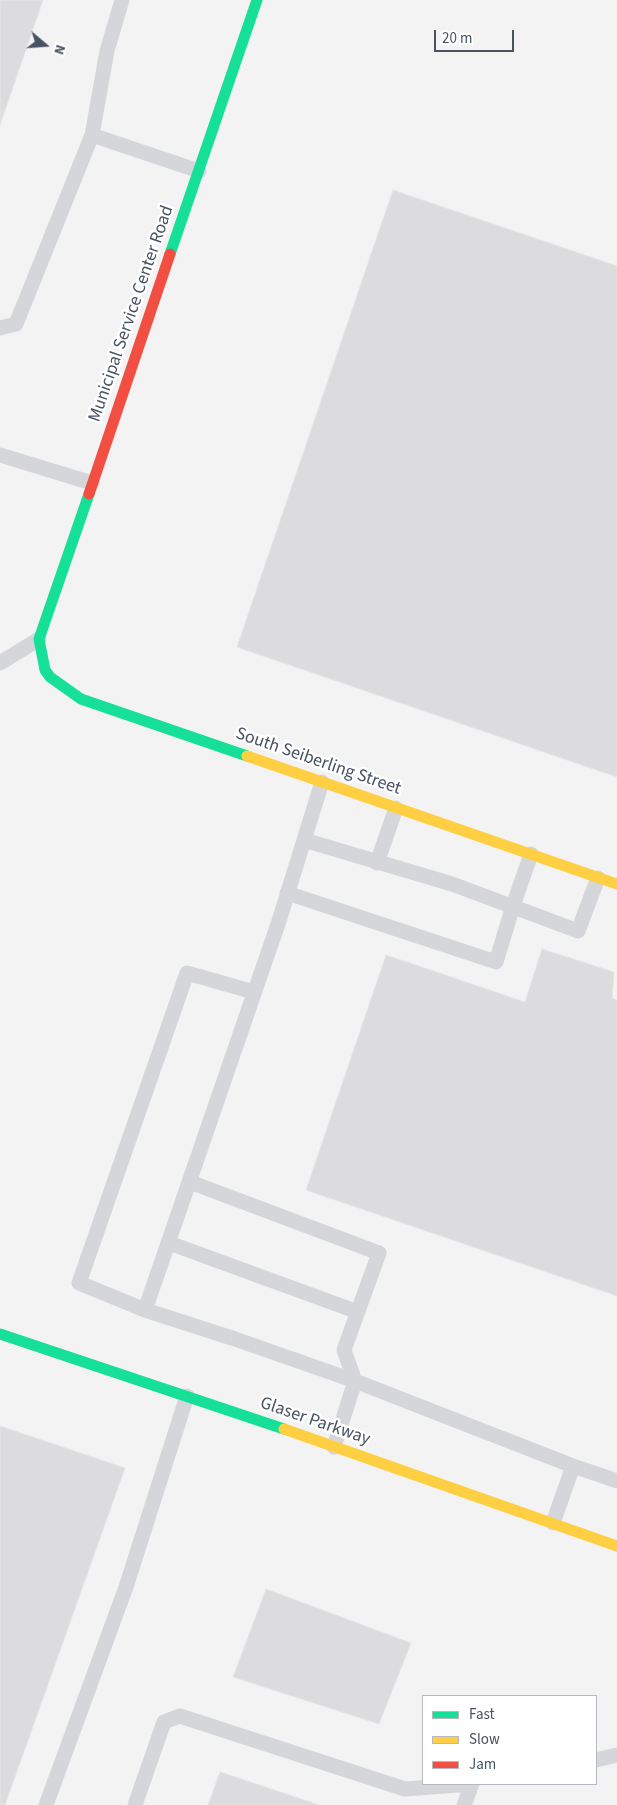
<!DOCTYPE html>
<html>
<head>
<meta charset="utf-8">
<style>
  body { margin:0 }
  #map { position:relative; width:617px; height:1805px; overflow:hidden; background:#f4f3f3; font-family:"Source Sans 3",sans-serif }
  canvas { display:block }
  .legend { position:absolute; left:422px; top:1695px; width:175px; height:90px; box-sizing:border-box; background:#fff; border:1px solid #b5bac0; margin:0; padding:6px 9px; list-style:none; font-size:15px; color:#475262 }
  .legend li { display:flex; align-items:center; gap:10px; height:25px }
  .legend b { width:25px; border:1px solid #b5bac0 }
  .north { position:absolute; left:20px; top:20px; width:50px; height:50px; -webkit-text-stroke:4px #fff; paint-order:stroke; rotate:108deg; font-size:14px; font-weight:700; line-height:20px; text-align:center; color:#475262 }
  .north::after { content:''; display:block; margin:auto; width:18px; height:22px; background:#475262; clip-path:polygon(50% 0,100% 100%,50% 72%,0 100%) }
  .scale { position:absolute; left:434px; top:30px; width:80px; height:22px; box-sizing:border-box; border:2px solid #475262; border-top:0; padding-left:6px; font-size:15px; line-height:18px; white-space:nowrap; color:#475262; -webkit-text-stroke:4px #fff; paint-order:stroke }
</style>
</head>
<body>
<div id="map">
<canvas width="617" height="1805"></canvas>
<ul class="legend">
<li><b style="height:6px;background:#16e098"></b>Fast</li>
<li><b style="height:6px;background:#ffcf43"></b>Slow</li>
<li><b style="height:6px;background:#f24e42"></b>Jam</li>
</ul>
<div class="north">N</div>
<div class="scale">20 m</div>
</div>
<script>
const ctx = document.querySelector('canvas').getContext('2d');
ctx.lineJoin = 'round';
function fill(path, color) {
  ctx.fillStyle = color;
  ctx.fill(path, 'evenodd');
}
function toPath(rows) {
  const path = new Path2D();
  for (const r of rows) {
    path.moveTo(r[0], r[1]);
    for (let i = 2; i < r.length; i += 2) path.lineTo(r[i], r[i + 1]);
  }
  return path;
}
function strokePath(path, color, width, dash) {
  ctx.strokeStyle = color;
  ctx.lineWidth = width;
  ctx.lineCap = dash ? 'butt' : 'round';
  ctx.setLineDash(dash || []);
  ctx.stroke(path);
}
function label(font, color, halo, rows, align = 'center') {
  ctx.font = font + ' "Source Sans 3",sans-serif';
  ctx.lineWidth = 5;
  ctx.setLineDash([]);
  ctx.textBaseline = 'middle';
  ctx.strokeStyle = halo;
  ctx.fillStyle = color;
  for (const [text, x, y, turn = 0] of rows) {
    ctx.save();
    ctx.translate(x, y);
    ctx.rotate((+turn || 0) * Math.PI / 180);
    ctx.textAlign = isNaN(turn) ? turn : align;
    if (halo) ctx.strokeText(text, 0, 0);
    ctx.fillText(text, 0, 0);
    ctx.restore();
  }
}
const building = toPath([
  [0,0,43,0,0,125,0,0],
  [393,190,617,266,617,777,237,647,393,190],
  [542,949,614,972,612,998,617,1000,617,1296,306,1190,386,955,525,1002,542,949],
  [0,1426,125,1468,5,1805,0,1805,0,1426],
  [266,1589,411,1643,379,1724,233,1677,266,1589],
  [220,1772,319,1805,208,1805,220,1772]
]);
fill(building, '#dcdcdf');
strokePath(building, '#e5e5e6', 1);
strokePath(toPath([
  [92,135,199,171],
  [0,328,16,324,92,135,107,51,122,0],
  [0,455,92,483],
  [0,663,39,639],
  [304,840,452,884,578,931,598,878],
  [377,863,396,808],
  [287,893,496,962,513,906,531,854],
  [254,992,187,973,79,1283,145,1310,279,921,322,782],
  [190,1182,379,1253,344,1350,355,1381,573,1466,617,1481],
  [169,1243,358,1312],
  [145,1310,235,1339,355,1381,334,1447],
  [553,1523,573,1466],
  [596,1760,617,1755],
  [46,1805,126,1587,187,1396],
  [135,1805,164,1722,180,1716,405,1789,470,1784],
  [464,1805,472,1784]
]), '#d4d6da', 15);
strokePath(toPath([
  [170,254,257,0],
  [89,494,39,639,45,670,50,677,81,699,247,756],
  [0,1334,284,1429]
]), '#16e098', 11);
strokePath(toPath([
  [247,756,617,884],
  [284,1429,617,1546]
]), '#ffcf43', 11);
strokePath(toPath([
  [89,494,170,254]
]), '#f24e42', 11);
label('18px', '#475262', '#fff', [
  ["Municipal Service Center Road",132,314,-71],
  ["South Seiberling Street",318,762,19],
  ["Glaser Parkway",315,1422,19]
]);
</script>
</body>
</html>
